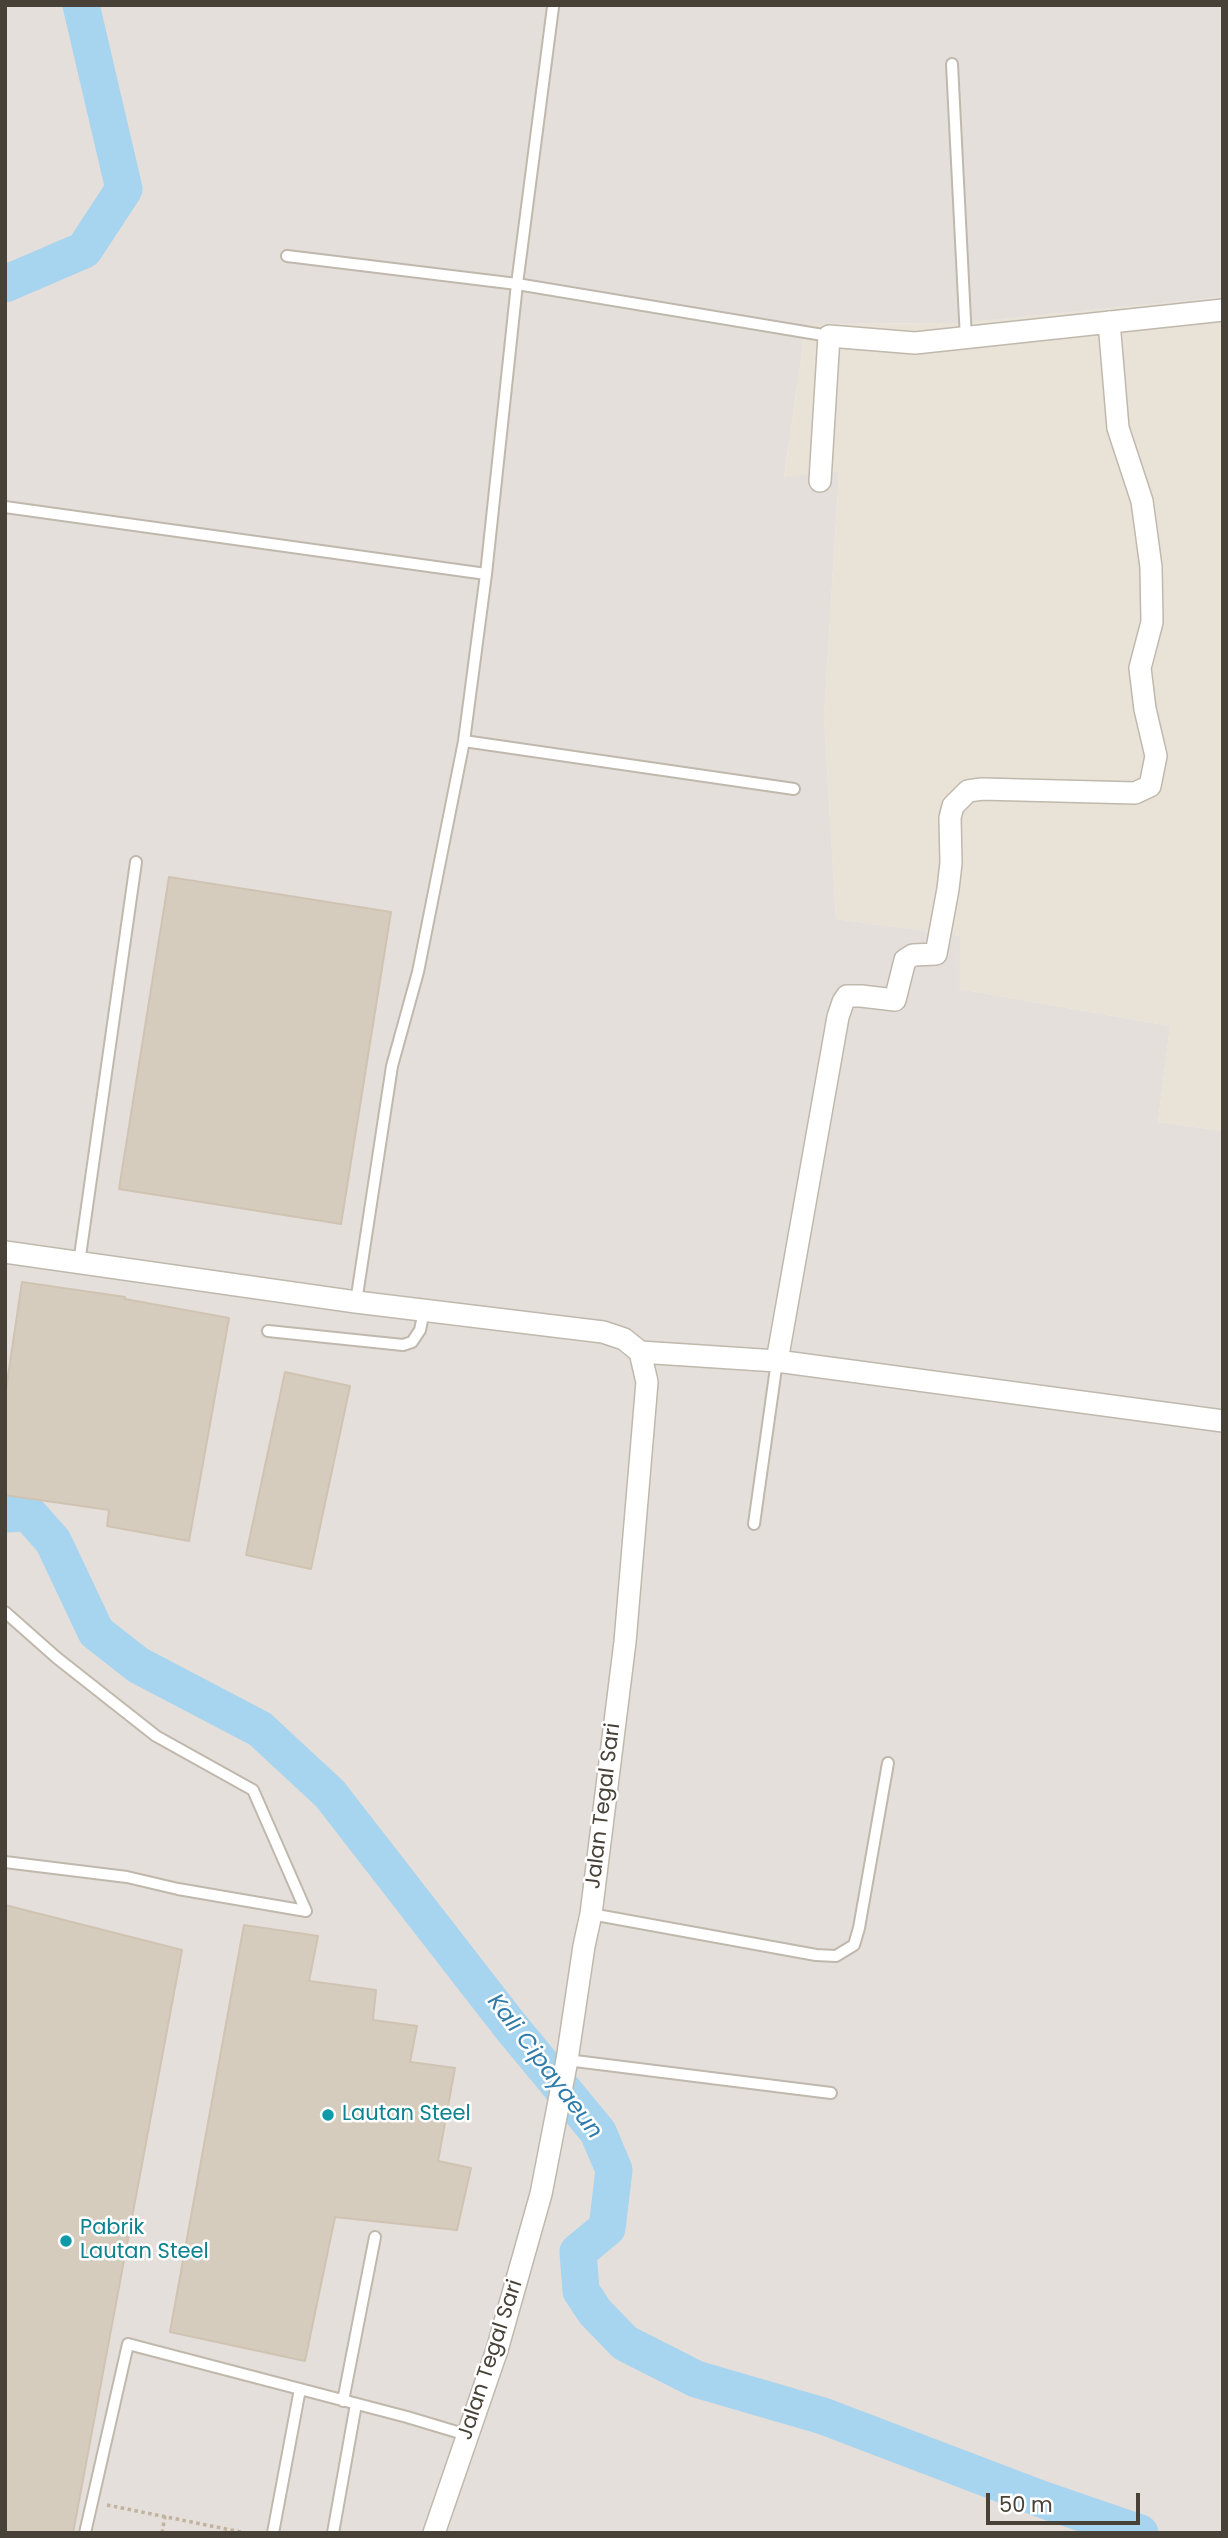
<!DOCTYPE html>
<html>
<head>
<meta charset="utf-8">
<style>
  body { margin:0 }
  #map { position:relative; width:1228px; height:2538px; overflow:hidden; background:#f4f0e9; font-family:Poppins,sans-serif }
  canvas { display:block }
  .frame { position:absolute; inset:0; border:7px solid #484137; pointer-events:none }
  .scale { position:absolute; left:986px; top:2493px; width:154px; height:32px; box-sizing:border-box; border:4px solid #484137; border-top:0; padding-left:9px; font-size:21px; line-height:24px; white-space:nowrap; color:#484137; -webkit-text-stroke:5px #fff; paint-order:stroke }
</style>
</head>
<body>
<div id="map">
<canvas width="1228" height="2538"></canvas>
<div class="frame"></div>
<div class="scale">50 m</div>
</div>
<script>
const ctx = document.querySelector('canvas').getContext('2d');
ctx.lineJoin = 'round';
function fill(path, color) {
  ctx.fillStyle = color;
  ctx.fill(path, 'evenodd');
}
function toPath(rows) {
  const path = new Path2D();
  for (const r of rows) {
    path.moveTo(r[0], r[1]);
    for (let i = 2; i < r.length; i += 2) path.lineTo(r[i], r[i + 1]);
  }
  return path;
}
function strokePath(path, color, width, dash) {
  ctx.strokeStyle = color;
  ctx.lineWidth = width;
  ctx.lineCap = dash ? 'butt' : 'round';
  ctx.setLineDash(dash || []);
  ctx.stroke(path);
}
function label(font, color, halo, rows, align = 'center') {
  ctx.font = font + ' Poppins,sans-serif';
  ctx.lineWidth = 5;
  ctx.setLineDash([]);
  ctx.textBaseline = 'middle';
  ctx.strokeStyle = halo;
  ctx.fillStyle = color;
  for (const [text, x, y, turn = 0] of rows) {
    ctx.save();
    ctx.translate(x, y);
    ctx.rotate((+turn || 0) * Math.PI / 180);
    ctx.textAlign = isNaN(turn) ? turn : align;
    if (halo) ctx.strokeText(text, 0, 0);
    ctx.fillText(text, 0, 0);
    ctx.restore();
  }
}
fill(toPath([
  [1223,297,1223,1131,1158,1122,1170,1026,959,989,959,936,836,919,824,717,839,473,784,478,806,324,960,323]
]), '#e8e2d7');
fill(toPath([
  [5,5,1223,5,1223,297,960,323,806,324,784,477,839,472,824,717,836,919,960,936,959,989,1170,1026,1158,1122,1223,1131,1223,2533,5,2533]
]), '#e4dfda');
strokePath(toPath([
  [5,284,84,250,124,189,81,5],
  [5,1514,28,1513,53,1541,96,1632,138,1665,260,1729,330,1794,511,2027,598,2132,614,2170,607,2228,578,2252,581,2291,595,2312,625,2343,696,2379,823,2416,1041,2499,1140,2533]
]), '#a7d4ef', 37);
const building = toPath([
  [169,877,391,912,341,1224,119,1189,169,877],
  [22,1282,125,1297,125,1299,229,1318,189,1541,107,1526,109,1510,5,1495,5,1396,22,1282],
  [285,1372,350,1386,311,1569,246,1555,285,1372],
  [5,1905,182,1950,73,2533,5,2533,5,1905],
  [244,1925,318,1936,309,1981,376,1990,373,2020,417,2026,410,2062,455,2068,438,2161,471,2168,457,2230,335,2217,305,2361,170,2332,244,1925]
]);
fill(building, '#d6ccbe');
strokePath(building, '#d0c3b2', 2);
const service = toPath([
  [952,64,966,339],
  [287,256,517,284,553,7],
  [5,507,486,574],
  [464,741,794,789],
  [79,1263,136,862],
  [356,1302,392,1066,418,972,464,741,486,574,517,284,829,336],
  [268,1331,403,1345,412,1342,420,1330,424,1311],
  [754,1524,777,1361],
  [5,1612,57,1658,156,1736,253,1790,306,1911,178,1889,127,1877,5,1862],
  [591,1914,816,1955,836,1956,854,1945,859,1928,888,1763],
  [567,2060,831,2093],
  [343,2401,375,2237],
  [85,2533,128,2344,407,2417,467,2435],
  [273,2533,300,2389],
  [333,2533,356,2404]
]);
const minor = toPath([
  [820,481,829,336,915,343,1223,310],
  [5,1252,356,1302,603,1332,624,1339,640,1352,647,1382,625,1642,591,1914,584,1946,567,2060,541,2194,497,2350,434,2533],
  [640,1352,777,1361,1223,1421],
  [777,1361,838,1017,843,1002,847,996,861,996,895,1000,905,960,913,955,936,954,948,889,951,863,950,818,953,806,968,791,982,789,1135,793,1150,786,1156,756,1145,709,1140,668,1152,622,1151,567,1142,501,1118,428,1109,322]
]);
strokePath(service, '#c0b8ac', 14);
strokePath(minor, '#c0b8ac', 24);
strokePath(toPath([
  [107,2505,246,2533],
  [162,2533,165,2516]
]), '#c1b39d', 3.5, [3.5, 3.5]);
strokePath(service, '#fff', 10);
strokePath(minor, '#fff', 21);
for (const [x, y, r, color] of [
  [328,2115,7,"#0f9aa8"],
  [66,2241,7,"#0f9aa8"]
]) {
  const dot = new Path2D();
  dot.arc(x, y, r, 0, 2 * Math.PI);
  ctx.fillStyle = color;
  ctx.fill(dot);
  strokePath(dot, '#fff', 2.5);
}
label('21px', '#484137', '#fff', [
  ["Jalan Tegal Sari",604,1806,-83],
  ["Jalan Tegal Sari",491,2360,-72]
]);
label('21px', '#0d838f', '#fff', [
  ["Lautan Steel",342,2115],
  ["Pabrik",80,2229],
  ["Lautan Steel",80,2253]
], 'left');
label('italic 23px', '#307baa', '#fff', [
  ["Kali Cipayaeun",544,2067,53]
]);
</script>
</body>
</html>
